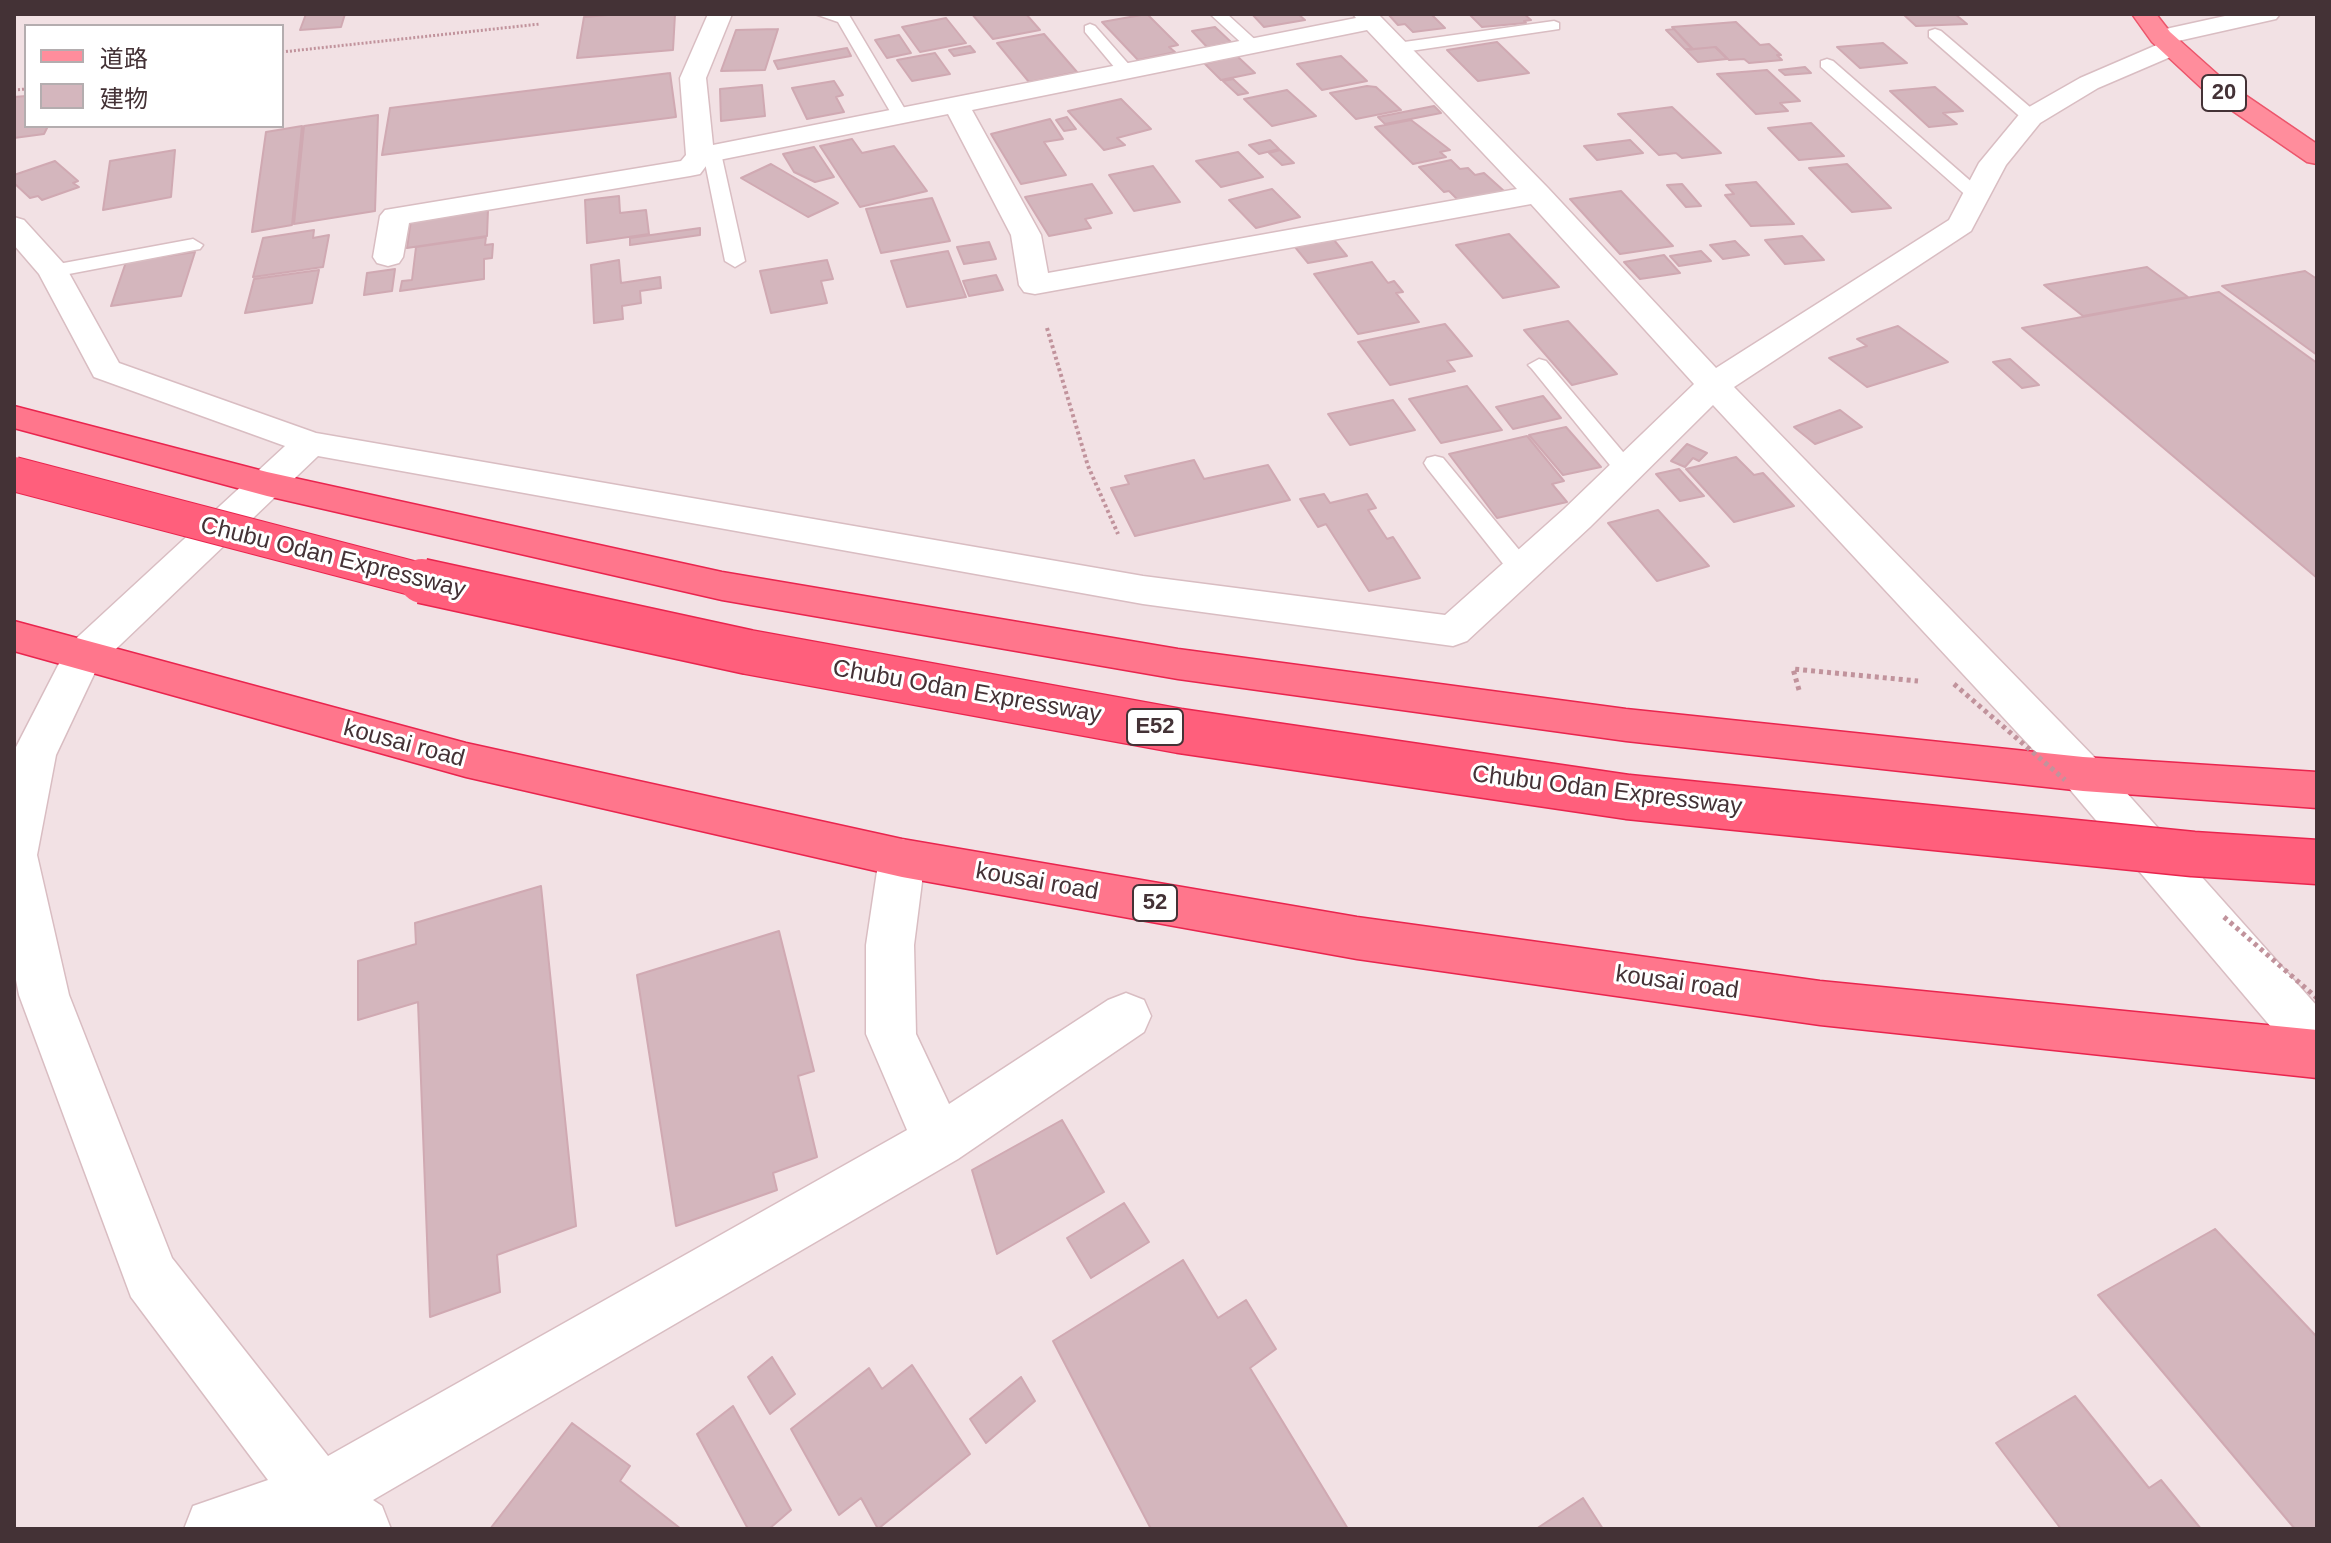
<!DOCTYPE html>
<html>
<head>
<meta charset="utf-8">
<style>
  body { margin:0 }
  #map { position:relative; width:2331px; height:1543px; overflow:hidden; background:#f2e1e4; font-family:Arial,"Noto Sans JP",sans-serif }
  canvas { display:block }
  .frame { position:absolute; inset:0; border:16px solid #443236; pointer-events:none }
  .legend { position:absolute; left:24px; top:24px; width:260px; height:104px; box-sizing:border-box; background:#fff; border:2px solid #b4adaf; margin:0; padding:10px 14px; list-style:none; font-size:24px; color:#443236 }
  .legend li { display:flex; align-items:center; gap:16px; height:40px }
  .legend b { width:40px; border:2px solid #b4adaf }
</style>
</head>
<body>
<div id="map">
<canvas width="2331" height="1543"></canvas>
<div class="frame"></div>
<ul class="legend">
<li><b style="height:10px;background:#ff8d9c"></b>道路</li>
<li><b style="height:22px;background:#d4b6bd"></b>建物</li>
</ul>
</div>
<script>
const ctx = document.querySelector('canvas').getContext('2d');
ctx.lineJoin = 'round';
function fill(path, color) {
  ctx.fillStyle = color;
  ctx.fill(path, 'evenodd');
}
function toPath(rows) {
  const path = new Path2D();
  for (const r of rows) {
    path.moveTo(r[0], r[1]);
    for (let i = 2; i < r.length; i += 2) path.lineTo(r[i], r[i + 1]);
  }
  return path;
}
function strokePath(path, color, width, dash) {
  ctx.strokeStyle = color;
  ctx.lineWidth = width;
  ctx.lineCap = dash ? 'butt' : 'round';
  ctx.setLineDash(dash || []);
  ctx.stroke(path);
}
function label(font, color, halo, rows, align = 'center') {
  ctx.font = font + ' Arial,sans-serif';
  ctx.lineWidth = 6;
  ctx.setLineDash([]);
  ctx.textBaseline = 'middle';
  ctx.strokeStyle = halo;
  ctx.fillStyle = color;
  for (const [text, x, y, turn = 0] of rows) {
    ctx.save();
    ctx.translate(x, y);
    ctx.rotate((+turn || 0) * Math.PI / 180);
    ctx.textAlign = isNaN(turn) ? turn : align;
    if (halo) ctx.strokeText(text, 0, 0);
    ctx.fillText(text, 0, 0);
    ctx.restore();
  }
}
const building = toPath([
  [306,14,345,14,341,27,300,30,306,14],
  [620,14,675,14,673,50,577,58,584,17,620,14],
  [972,14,1026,14,1040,30,993,39,972,14],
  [1147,14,1178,45,1169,47,1175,52,1138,60,1102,22,1147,14],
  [1252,14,1298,14,1305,20,1264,27,1252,14],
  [1388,14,1431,14,1445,28,1413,32,1405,24,1398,25,1388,14],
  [1469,14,1524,14,1531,20,1524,21,1526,23,1482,27,1469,14],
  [1903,14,1955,14,1967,24,1916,26,1903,14],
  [946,18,966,43,920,52,902,27,946,18],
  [1736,22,1760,45,1769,44,1781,55,1777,55,1782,60,1749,63,1744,59,1729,60,1716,47,1693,49,1672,27,1736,22],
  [1215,27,1231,42,1207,47,1192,31,1215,27],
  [778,29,765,70,721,71,736,30,778,29],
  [1674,29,1692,49,1685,49,1666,30,1674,29],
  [1044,34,1077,72,1029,82,997,43,1044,34],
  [899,35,911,53,887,58,875,40,899,35],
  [1497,42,1529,73,1478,81,1447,50,1497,42],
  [1883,43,1907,63,1860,68,1837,47,1883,43],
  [970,46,975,52,954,56,949,50,970,46],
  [1715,47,1727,59,1698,62,1686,50,1715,47],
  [847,48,851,56,778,69,774,61,847,48],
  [935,53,950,74,912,81,897,60,935,53],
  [1237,56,1255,73,1221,80,1205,64,1237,56],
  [1341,56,1367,81,1322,90,1297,64,1341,56],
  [1805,67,1811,73,1785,75,1779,70,1805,67],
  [1767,70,1800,101,1780,103,1788,111,1756,114,1717,74,1767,70],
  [670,73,676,117,382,155,390,108,670,73],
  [1233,79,1248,93,1238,95,1223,81,1233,79],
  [834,81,843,95,836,97,844,112,807,119,792,88,834,81],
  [762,85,765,116,721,121,720,89,762,85],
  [1367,86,1376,87,1401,110,1356,119,1330,93,1367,86],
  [1935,87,1963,111,1943,113,1957,124,1929,127,1890,91,1935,87],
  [1287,90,1316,116,1272,126,1244,99,1287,90],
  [26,96,26,126,48,126,44,134,14,138,14,97,26,96],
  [1121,99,1151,129,1117,138,1125,145,1104,150,1068,111,1121,99],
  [1434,106,1441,113,1385,124,1378,117,1434,106],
  [1672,107,1721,153,1682,158,1676,153,1659,155,1618,114,1672,107],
  [378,115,375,211,294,224,304,126,378,115],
  [1067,117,1076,129,1064,131,1056,120,1067,117],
  [1050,119,1063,139,1044,142,1066,175,1021,184,991,134,1050,119],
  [1411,120,1450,150,1440,152,1446,157,1413,164,1375,127,1411,120],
  [1811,123,1844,156,1799,160,1768,128,1811,123],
  [302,126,292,225,252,232,266,132,302,126],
  [852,139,862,153,894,146,927,191,860,207,820,146,852,139],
  [1270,140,1279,149,1259,154,1249,145,1270,140],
  [1630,140,1643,153,1597,160,1584,146,1630,140],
  [814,147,834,177,815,182,794,172,783,154,814,147],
  [175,150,171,197,103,210,110,161,175,150],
  [1280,150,1294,163,1282,165,1269,153,1280,150],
  [1238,152,1263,177,1221,187,1196,161,1238,152],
  [1451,160,1460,169,1468,168,1475,175,1484,173,1504,191,1459,201,1449,191,1444,192,1419,167,1451,160],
  [55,161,78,181,73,183,79,187,42,200,38,196,30,198,14,183,14,175,55,161],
  [771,164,838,203,808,217,741,178,771,164],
  [1847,164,1891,208,1852,212,1809,168,1847,164],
  [1153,166,1180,202,1134,211,1109,175,1153,166],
  [1756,182,1794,224,1751,226,1725,195,1734,194,1726,185,1756,182],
  [1092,184,1112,213,1085,219,1091,228,1049,236,1025,197,1092,184],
  [1682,184,1701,206,1686,207,1667,185,1682,184],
  [1272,189,1300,217,1256,228,1229,200,1272,189],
  [1621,191,1673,246,1620,254,1570,199,1621,191],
  [619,196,620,213,646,210,649,234,587,243,585,200,619,196],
  [932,198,950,241,881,253,866,209,932,198],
  [488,210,487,236,407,248,411,220,488,210],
  [700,228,700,235,630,245,630,238,700,228],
  [314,230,313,238,329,235,323,267,253,277,263,238,314,230],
  [1509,234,1559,287,1503,298,1456,245,1509,234],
  [1802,236,1824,260,1785,264,1765,240,1802,236],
  [486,237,485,245,493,244,492,258,484,259,484,279,400,291,402,281,412,280,416,247,486,237],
  [1334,240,1347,256,1308,263,1295,247,1334,240],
  [1735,241,1749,255,1723,259,1710,245,1735,241],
  [989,242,996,259,964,264,957,247,989,242],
  [948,251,966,297,907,307,891,261,948,251],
  [1701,251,1711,261,1679,266,1670,256,1701,251],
  [195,252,181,296,111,306,126,262,195,252],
  [1664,255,1680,273,1640,279,1624,262,1664,255],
  [619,260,621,283,660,277,661,288,640,291,641,303,622,306,623,319,594,323,591,265,619,260],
  [827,260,833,279,821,281,827,303,771,313,760,271,827,260],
  [1372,262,1388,283,1394,281,1403,292,1396,293,1419,322,1358,334,1314,274,1372,262],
  [2147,267,2188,297,2083,316,2044,285,2147,267],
  [395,269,392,291,364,295,367,273,395,269],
  [319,270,312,303,245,313,254,279,319,270],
  [2305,271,2317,279,2317,355,2222,286,2305,271],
  [996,275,1003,290,969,296,963,281,996,275],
  [2219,292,2317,363,2317,578,2022,328,2219,292],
  [1568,321,1617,374,1572,385,1524,330,1568,321],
  [1445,324,1472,356,1447,361,1455,371,1390,385,1358,342,1445,324],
  [1898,326,1948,362,1867,387,1829,358,1867,346,1857,339,1898,326],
  [2010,359,2039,385,2022,388,1993,362,2010,359],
  [1467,386,1502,430,1441,443,1409,399,1467,386],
  [1543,396,1561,418,1513,429,1496,407,1543,396],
  [1393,400,1415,430,1350,445,1328,414,1393,400],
  [1840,410,1862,427,1815,444,1794,427,1840,410],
  [1566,427,1601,467,1563,475,1529,435,1566,427],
  [1527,436,1564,481,1552,484,1567,502,1497,518,1449,454,1527,436],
  [1687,444,1707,453,1699,461,1693,458,1685,467,1671,461,1687,444],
  [1736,457,1754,475,1763,473,1794,506,1734,522,1686,469,1736,457],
  [1194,460,1204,479,1268,465,1290,500,1135,536,1111,488,1129,484,1125,476,1194,460],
  [1679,469,1704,496,1680,501,1656,474,1679,469],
  [1324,494,1330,503,1367,494,1376,508,1368,510,1387,539,1393,537,1420,578,1369,591,1326,524,1318,527,1300,499,1324,494],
  [1658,510,1709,566,1657,581,1608,523,1658,510],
  [541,886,576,1226,497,1255,500,1292,430,1317,418,1002,358,1020,358,961,416,944,415,923,541,886],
  [779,931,814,1071,798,1076,817,1157,773,1173,777,1190,676,1226,637,975,779,931],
  [1062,1120,1104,1192,997,1254,972,1170,1062,1120],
  [1124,1203,1149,1242,1091,1278,1067,1238,1124,1203],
  [2215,1229,2317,1337,2317,1529,2295,1529,2098,1295,2215,1229],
  [1183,1260,1218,1318,1246,1300,1276,1349,1250,1368,1348,1529,1151,1529,1053,1341,1183,1260],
  [772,1357,795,1394,770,1414,748,1377,772,1357],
  [912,1365,970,1454,878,1529,861,1498,839,1515,791,1429,869,1368,882,1389,912,1365],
  [1021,1377,1035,1401,986,1443,970,1419,1021,1377],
  [2075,1396,2149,1488,2161,1480,2201,1529,2061,1529,1996,1443,2075,1396],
  [733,1406,791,1510,769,1529,748,1529,697,1434,733,1406],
  [572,1423,630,1466,620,1481,681,1529,490,1529,572,1423],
  [1583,1498,1603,1529,1536,1529,1583,1498]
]);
fill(building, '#d4b6bd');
strokePath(building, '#d0a9b2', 2);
const service = toPath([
  [815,14,849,15,909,116,907,120,895,120,838,22,815,14],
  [1210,14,1227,14,1261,45,1259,48,1247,48,1210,14],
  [1554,21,1559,23,1559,29,1397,53,1389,48,1397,43,1554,21],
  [1090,24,1095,26,1132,68,1132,74,1120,74,1085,32,1085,26,1090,24],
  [1935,29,1941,31,2037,113,2040,117,2037,121,2025,121,1929,37,1929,31,1935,29],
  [1827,59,1833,61,1982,191,1985,195,1982,199,1970,199,1821,67,1821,61,1827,59],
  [712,148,721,153,745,261,735,267,725,261,703,153,712,148],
  [193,239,203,245,200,249,53,277,43,271,53,265,193,239],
  [1539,359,1546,361,1634,465,1637,470,1634,475,1618,475,1532,369,1528,365,1539,359],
  [1435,456,1443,458,1530,563,1533,569,1530,575,1521,578,1512,575,1427,468,1424,463,1427,458,1435,456]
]);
const minor = toPath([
  [708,14,732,14,706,78,713,145,1356,18,1353,14,1378,14,1548,188,1716,368,1949,220,1979,163,2022,111,2080,78,2159,44,2149,37,2152,32,2234,14,2280,14,2276,19,2178,41,2185,47,2182,52,2098,88,2040,123,2006,165,1971,231,1734,387,2099,762,2317,1006,2317,1066,2299,1060,2067,786,1713,405,1590,527,1467,641,1453,646,1143,604,318,456,98,666,56,755,37,855,69,995,172,1258,328,1456,907,1130,866,1034,866,945,879,858,886,844,902,839,918,844,925,858,914,945,916,1034,949,1104,1108,1000,1126,993,1144,1000,1151,1016,1144,1032,958,1159,373,1500,382,1506,391,1529,184,1529,193,1506,268,1480,131,1297,19,995,14,970,14,751,68,646,285,446,94,377,39,274,14,245,14,217,24,220,64,264,119,363,316,433,1143,576,1445,615,1564,509,1694,384,1531,204,1035,294,1024,292,1019,285,1011,235,948,114,709,162,700,174,690,176,409,223,403,257,399,263,388,266,377,263,373,257,380,216,385,210,681,161,686,155,680,78,708,14],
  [1367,30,1517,189,1048,273,1041,235,972,110,1367,30]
]);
const primary = toPath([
  [2132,14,2156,14,2170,32,2226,82,2317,144,2317,164,2307,162,2208,94,2152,42,2132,14]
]);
const trunk = toPath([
  [14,406,267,472,722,572,1178,649,1626,709,2083,757,2317,772,2317,808,2083,791,1626,741,1178,679,722,600,267,496,14,428,14,406],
  [14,621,466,743,902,839,1357,917,1820,981,2317,1030,2317,1078,1820,1025,1357,959,902,877,466,777,14,651,14,621]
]);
strokePath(service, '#d9bdc2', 3);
strokePath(minor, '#d9bdc2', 3);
strokePath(primary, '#ec556b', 3);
strokePath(trunk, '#e9254e', 3);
strokePath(toPath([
  [282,52,540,24],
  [14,90,26,89]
]), '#c1939c', 3, [2, 2]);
strokePath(toPath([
  [1047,328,1088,466,1118,534]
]), '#c1939c', 4, [3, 3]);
strokePath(toPath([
  [1799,690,1793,669,1918,681]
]), '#c1939c', 5, [4, 4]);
fill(service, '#fff');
fill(minor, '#fff');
fill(primary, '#ff8d9c');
fill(trunk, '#ff768c');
const motorwayBridgeFar1 = toPath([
  [14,474,431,583]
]);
const motorwayBridge = toPath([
  [422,581,748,652,1180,731,1628,797,2193,854,2317,862]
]);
strokePath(motorwayBridgeFar1, '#e9254e', 36, []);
strokePath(motorwayBridge, '#e9254e', 47, []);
strokePath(toPath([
  [1954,684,2065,780],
  [2224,917,2317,998]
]), '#c1939c', 5, [4, 4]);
strokePath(motorwayBridgeFar1, '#ff5f7c', 34);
strokePath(motorwayBridge, '#ff5f7c', 44);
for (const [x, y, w] of [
  [2224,93,44],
  [1155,727,56],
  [1155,903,44]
]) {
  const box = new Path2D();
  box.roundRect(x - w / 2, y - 18, w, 36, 6);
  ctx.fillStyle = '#fff';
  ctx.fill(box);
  strokePath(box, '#443236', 2);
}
label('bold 22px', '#443236', null, [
  ["20",2224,93],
  ["E52",1155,727],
  ["52",1155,903]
]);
label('24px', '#443236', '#fff', [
  ["Chubu Odan Expressway",333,558,14],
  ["Chubu Odan Expressway",967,692,10],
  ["kousai road",404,744,15],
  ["Chubu Odan Expressway",1607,791,7],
  ["kousai road",1037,882,10],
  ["kousai road",1677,983,8]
]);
</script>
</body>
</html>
